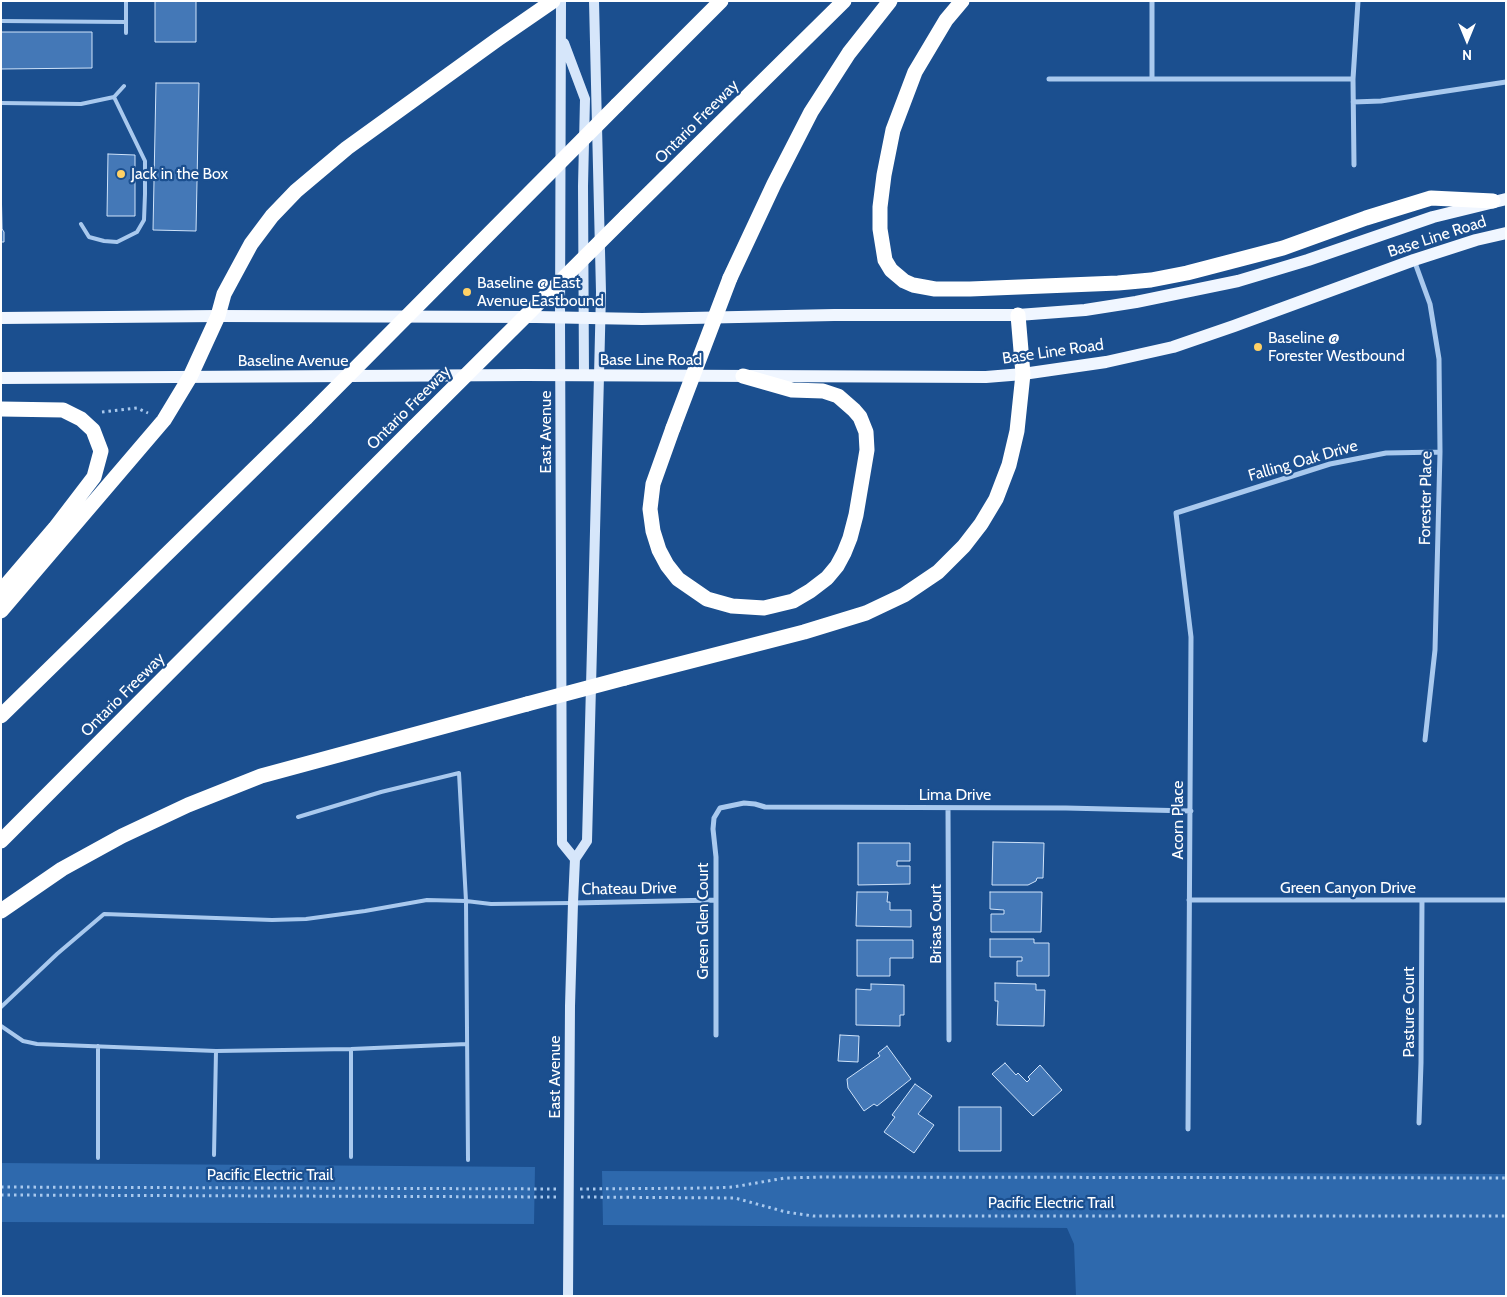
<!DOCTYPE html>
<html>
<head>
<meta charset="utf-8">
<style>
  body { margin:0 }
  #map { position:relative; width:1507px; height:1297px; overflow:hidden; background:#1b4f8f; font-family:Cabin,sans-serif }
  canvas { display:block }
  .frame { position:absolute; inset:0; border:2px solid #fff; pointer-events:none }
  .north { position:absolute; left:1442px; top:15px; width:50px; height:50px; -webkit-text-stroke:4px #1b4f8f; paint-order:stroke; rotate:180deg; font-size:14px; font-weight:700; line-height:20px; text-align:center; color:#fff }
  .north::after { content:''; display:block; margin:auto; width:18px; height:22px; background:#fff; clip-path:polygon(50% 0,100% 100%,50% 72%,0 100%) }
</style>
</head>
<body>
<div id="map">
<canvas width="1507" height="1297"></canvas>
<div class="frame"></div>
<div class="north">N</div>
</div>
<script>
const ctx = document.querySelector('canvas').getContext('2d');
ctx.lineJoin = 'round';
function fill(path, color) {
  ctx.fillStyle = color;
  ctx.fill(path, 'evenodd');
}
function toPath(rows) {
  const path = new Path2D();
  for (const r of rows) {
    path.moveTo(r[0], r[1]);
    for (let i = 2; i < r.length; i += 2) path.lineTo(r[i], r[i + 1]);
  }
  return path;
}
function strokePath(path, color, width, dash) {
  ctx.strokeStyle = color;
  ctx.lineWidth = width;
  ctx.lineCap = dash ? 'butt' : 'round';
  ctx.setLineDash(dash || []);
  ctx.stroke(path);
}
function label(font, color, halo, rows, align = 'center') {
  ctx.font = font + ' Cabin,sans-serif';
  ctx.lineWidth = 4.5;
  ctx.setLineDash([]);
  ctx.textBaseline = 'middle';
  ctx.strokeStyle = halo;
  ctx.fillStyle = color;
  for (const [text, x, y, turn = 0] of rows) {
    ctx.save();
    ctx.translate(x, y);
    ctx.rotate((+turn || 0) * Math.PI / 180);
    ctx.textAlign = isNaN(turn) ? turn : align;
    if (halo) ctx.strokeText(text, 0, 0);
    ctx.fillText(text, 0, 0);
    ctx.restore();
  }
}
fill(toPath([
  [1,1163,535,1167,534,1224,1,1222],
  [602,1171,1506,1174,1506,1296,1076,1296,1074,1244,1067,1228,603,1225]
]), '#2e69ad');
const building = toPath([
  [155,1,196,1,196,42,155,42,155,1],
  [1,32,92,32,92,68,1,69,1,32],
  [156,83,199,83,196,231,153,230,156,83],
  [108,154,135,155,135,216,107,216,108,154],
  [1,179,2,229,4,232,4,242,1,242,1,179],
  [993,842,1044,843,1043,878,1037,878,1036,881,1028,885,992,885,993,842],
  [858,843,910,843,910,861,897,861,897,866,910,866,910,884,858,885,858,843],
  [857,892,888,892,887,902,890,902,890,910,911,910,911,927,856,926,857,892],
  [990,892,1042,892,1041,932,991,932,991,914,1004,914,1004,910,990,909,990,892],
  [990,939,1034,939,1034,943,1049,943,1049,976,1017,976,1017,961,1022,961,1022,957,990,957,990,939],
  [857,940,913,940,913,958,890,958,890,976,857,976,857,940],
  [995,983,1036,984,1036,990,1045,990,1044,1026,997,1025,998,1001,995,1001,995,983],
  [871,984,904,985,904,1015,900,1015,900,1026,856,1025,856,989,871,990,871,984],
  [840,1035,859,1036,858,1062,838,1061,840,1035],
  [887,1046,911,1079,877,1106,874,1104,864,1111,848,1088,847,1079,880,1056,878,1053,887,1046],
  [1005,1063,1016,1075,1018,1073,1027,1082,1030,1079,1028,1077,1040,1065,1062,1090,1033,1116,992,1074,1005,1063],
  [915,1084,932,1096,918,1114,934,1125,914,1153,884,1132,895,1117,892,1115,915,1084],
  [959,1107,1001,1107,1001,1151,959,1151,959,1107]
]);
fill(building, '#4478b7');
strokePath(building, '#cfe3fa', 1);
strokePath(toPath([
  [102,412,137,408,148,413],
  [1,1187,559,1189],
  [580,1189,713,1188,733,1187,785,1178,824,1177,1506,1178],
  [1,1195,557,1197],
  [581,1197,735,1198,786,1212,813,1216,1506,1216]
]), '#a9c9ee', 3, [2.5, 4]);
strokePath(toPath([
  [1,21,126,22],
  [126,33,126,1],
  [1,103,81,104,114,97,124,86],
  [81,224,89,237,104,241,117,242,137,232,144,220,145,194,145,161,114,97],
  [298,817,381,792,459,773,466,901,468,1160],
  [1,1007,57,954,104,914,272,920,306,919,365,911,427,900,466,901,491,904,571,903],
  [1,1026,23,1041,37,1044,216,1051,351,1049,467,1044],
  [214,1155,216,1051],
  [351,1157,351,1049],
  [98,1158,98,1046]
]), '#a9c9ee', 4);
strokePath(toPath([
  [1152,78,1152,1],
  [1049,79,1353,79],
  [1353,102,1381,101,1506,82],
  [1354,165,1353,79,1358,1],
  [1414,260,1430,304,1439,359,1440,452,1435,650,1425,740],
  [948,808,949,1040],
  [1189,900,1506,900],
  [573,903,716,900],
  [716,1035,716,857,713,829,714,818,720,808,744,803,755,804,765,807,1066,808,1191,811],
  [1419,1123,1421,1063,1422,900],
  [1188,1129,1191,637,1176,513,1330,464,1386,453,1440,452]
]), '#a9c9ee', 5);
strokePath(toPath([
  [561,1,560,318,562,843,575,859],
  [564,43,585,99,583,186,584,376],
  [568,1296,570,1006,573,903,575,859,587,841,599,376,601,292,594,1]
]), '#d6e6fa', 10);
strokePath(toPath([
  [1,318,218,316,536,317,642,319,834,315,1018,315,1085,310,1136,302,1238,281,1308,260,1433,217,1506,199],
  [1,378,525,375,986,377,1023,374,1106,362,1173,347,1234,326,1414,260,1476,240,1506,233]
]), '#f0f6ff', 12);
strokePath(toPath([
  [962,1,946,20,915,72,893,130,884,175,880,207,880,229,885,260,891,270,904,281,913,285,935,289,970,289,1118,283,1151,280,1187,273,1283,248,1366,218,1431,198,1493,201],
  [617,105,721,1],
  [626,216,844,1],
  [730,278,774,184,811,112,849,53,890,1],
  [1,409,63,410,81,419,93,430,101,451,94,477,55,528,1,591],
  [673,428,653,484,650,509,653,531,659,550,667,565,678,579,707,599,732,606,764,608,793,601,810,591,827,578,837,566,844,553,850,538,856,515,867,450,866,432,860,417,854,410,838,396,823,391,792,390,743,376],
  [1,611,164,420,190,377,218,316,224,294,251,244,272,216,296,191,347,148,498,39,553,1],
  [625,678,804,632,866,613,904,595,938,572,964,546,981,524,996,499,1009,465,1017,431,1023,374,1018,315],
  [1,716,306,418],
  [1,841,414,427],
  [1,911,62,869,122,836,188,805,261,776,527,704]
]), '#fff', 15);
strokePath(toPath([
  [306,418,617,105],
  [414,427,626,216],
  [673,428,730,278],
  [527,704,625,678]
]), '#fff', 15);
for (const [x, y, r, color] of [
  [121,174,5,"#ffd166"],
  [467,292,5,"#ffd166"],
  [1258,347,5,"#ffd166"]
]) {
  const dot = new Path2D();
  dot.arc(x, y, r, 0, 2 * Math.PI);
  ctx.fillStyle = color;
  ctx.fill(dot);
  strokePath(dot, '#1b4f8f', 2);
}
label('16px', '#fff', '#1b4f8f', [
  ["Ontario Freeway",697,122,-45],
  ["Base Line Road",1437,237,-18],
  ["Base Line Road",1053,352,-8],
  ["Base Line Road",651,360],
  ["Baseline Avenue",293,361],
  ["Ontario Freeway",409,408,-45],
  ["East Avenue",546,432,-90],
  ["Falling Oak Drive",1303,461,-16],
  ["Forester Place",1426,498,-89],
  ["Ontario Freeway",123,695,-45],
  ["Lima Drive",955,795],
  ["Acorn Place",1178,820,-90],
  ["Green Canyon Drive",1348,888],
  ["Chateau Drive",629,889,-1],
  ["Green Glen Court",703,921,-90],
  ["Brisas Court",936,924,-90],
  ["Pasture Court",1409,1012,-90],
  ["East Avenue",555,1077,-90],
  ["Pacific Electric Trail",270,1175],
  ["Pacific Electric Trail",1051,1203]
]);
label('16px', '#fff', '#1b4f8f', [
  ["Jack in the Box",131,174],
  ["Baseline @ East",477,283],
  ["Avenue Eastbound",477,301],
  ["Baseline @",1268,338],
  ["Forester Westbound",1268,356]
], 'left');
</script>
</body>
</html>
